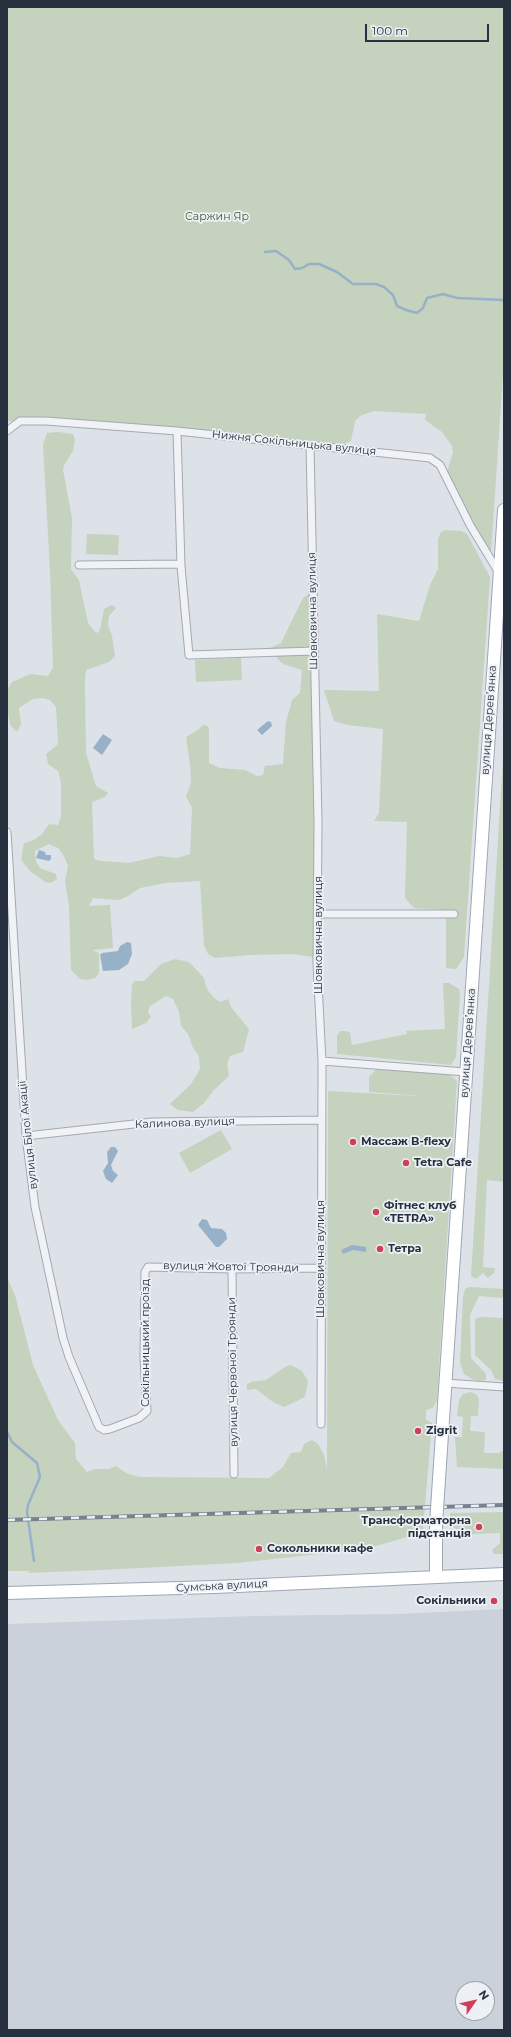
<!DOCTYPE html>
<html>
<head>
<meta charset="utf-8">
<style>
  body { margin:0 }
  #map { position:relative; width:511px; height:2037px; overflow:hidden; background:#dde2e8; font-family:Montserrat,sans-serif }
  canvas { display:block }
  .frame { position:absolute; inset:0; border:8px solid #27303e; pointer-events:none }
  .north { position:absolute; left:455px; top:1981px; width:40px; height:40px; box-sizing:border-box; background:#edf1f5; border:1px solid #9ea4ac; border-radius:50%; rotate:56deg; font-size:11px; font-weight:700; line-height:16px; text-align:center; color:#27303e }
  .north::after { content:''; display:block; margin:auto; width:14px; height:18px; background:#d03f59; clip-path:polygon(50% 0,100% 100%,50% 72%,0 100%) }
  .scale { position:absolute; left:365px; top:24px; width:124px; height:18px; box-sizing:border-box; border:2px solid #27303e; border-top:0; padding-left:5px; font-size:12px; line-height:14px; white-space:nowrap; color:#27303e; -webkit-text-stroke:3px #edf1f5; paint-order:stroke }
</style>
</head>
<body>
<div id="map">
<canvas width="511" height="2037"></canvas>
<div class="frame"></div>
<div class="north">N</div>
<div class="scale">100 m</div>
</div>
<script>
const ctx = document.querySelector('canvas').getContext('2d');
ctx.lineJoin = 'round';
function fill(path, color) {
  ctx.fillStyle = color;
  ctx.fill(path, 'evenodd');
}
function toPath(rows) {
  const path = new Path2D();
  for (const r of rows) {
    path.moveTo(r[0], r[1]);
    for (let i = 2; i < r.length; i += 2) path.lineTo(r[i], r[i + 1]);
  }
  return path;
}
function strokePath(path, color, width, dash) {
  ctx.strokeStyle = color;
  ctx.lineWidth = width;
  ctx.lineCap = dash ? 'butt' : 'round';
  ctx.setLineDash(dash || []);
  ctx.stroke(path);
}
function label(font, color, halo, rows, align = 'center') {
  ctx.font = font + ' Montserrat,sans-serif';
  ctx.lineWidth = 3.5;
  ctx.setLineDash([]);
  ctx.textBaseline = 'middle';
  ctx.strokeStyle = halo;
  ctx.fillStyle = color;
  for (const [text, x, y, turn = 0] of rows) {
    ctx.save();
    ctx.translate(x, y);
    ctx.rotate((+turn || 0) * Math.PI / 180);
    ctx.textAlign = isNaN(turn) ? turn : align;
    if (halo) ctx.strokeText(text, 0, 0);
    ctx.fillText(text, 0, 0);
    ctx.restore();
  }
}
fill(toPath([
  [504,1609,504,2030,7,2030,7,1624,254,1616,397,1614],
  [463,1989,487,1989,487,2013,463,2013]
]), '#cbd1da');
fill(toPath([
  [7,7,504,7,504,359,491,553,486,550,447,472,453,452,452,446,442,432,425,420,426,414,374,411,360,416,355,421,351,441,344,444,211,431,7,421],
  [58,432,73,434,75,440,73,451,64,465,63,470,72,518,71,569,79,580,88,623,95,632,97,633,100,630,104,609,112,605,116,608,109,616,108,625,112,636,115,656,109,662,86,670,85,682,86,753,96,786,108,793,105,797,92,802,94,859,101,861,129,863,159,856,177,858,190,854,192,808,186,796,191,783,190,764,186,737,198,730,203,725,208,726,209,731,209,763,220,768,245,770,257,776,263,775,265,766,283,764,286,722,292,700,300,693,302,670,283,664,268,649,281,643,300,604,303,598,310,593,316,796,314,957,292,954,251,955,215,958,208,954,204,945,200,881,165,883,140,888,128,896,119,900,93,898,89,906,110,905,113,948,92,950,99,953,99,973,95,978,87,980,80,979,71,970,69,906,65,881,68,866,64,856,58,848,49,844,35,851,36,862,40,868,56,874,57,879,51,883,45,882,30,871,21,860,24,843,34,840,42,834,49,824,58,825,61,816,61,782,58,771,48,764,46,754,58,744,56,707,50,700,43,698,33,699,19,708,21,724,17,732,10,725,7,705,7,690,12,682,31,674,48,676,53,668,50,571,43,445,47,433],
  [445,530,461,531,467,534,490,577,464,957,456,969,446,968,446,910,414,908,405,898,407,822,374,821,379,813,383,729,347,725,334,721,324,690,379,691,377,614,419,621,430,585,438,569,438,539,441,532],
  [87,534,119,535,118,555,86,554],
  [241,658,242,680,196,682,195,660],
  [504,743,504,1182,487,1180,483,1267,495,1268,494,1273,488,1278,483,1273,476,1279,471,1276],
  [175,959,189,962,204,978,207,989,213,997,220,1002,228,999,231,1007,249,1029,243,1052,230,1056,227,1064,229,1076,214,1090,204,1103,193,1112,178,1110,170,1104,191,1084,200,1069,199,1056,193,1048,188,1034,181,1026,179,1012,173,999,166,996,150,1006,148,1012,151,1017,146,1023,132,1029,131,1003,132,985,134,981,144,981,161,964],
  [443,983,449,983,459,989,460,994,456,1057,451,1065,337,1054,337,1036,340,1031,346,1031,350,1033,352,1045,407,1034,406,1031,445,1029],
  [378,1067,449,1074,457,1081,437,1400,433,1408,426,1410,426,1420,432,1423,423,1529,411,1536,366,1549,237,1563,101,1570,27,1573,31,1571,7,1571,7,1277,15,1295,33,1365,58,1420,75,1443,76,1459,87,1472,94,1469,109,1469,116,1466,126,1473,139,1477,269,1478,283,1467,291,1453,301,1452,304,1444,312,1440,318,1444,324,1455,327,1470,328,1091,435,1097,369,1092,369,1077],
  [221,1130,232,1149,190,1173,179,1153],
  [469,1287,504,1289,504,1298,479,1296,470,1315,471,1358,486,1374,486,1380,480,1381,472,1379,464,1374,460,1363,463,1297,465,1289],
  [481,1317,504,1318,504,1381,495,1379,491,1370,475,1355,475,1319],
  [291,1365,302,1371,308,1381,305,1397,284,1407,273,1402,256,1389,247,1390,247,1384,251,1382,266,1380,285,1367],
  [470,1392,476,1394,479,1399,478,1416,471,1416,470,1431,485,1432,484,1453,499,1453,504,1450,504,1469,457,1467,455,1437,462,1437,463,1417,457,1416,459,1400,463,1394],
  [504,1512,504,1554,494,1554,492,1550,500,1543,500,1533,471,1534,454,1528,450,1520,450,1513]
]), '#c4d2be');
fill(toPath([
  [268,721,271,722,272,726,262,735,257,730],
  [103,734,112,740,102,755,93,748],
  [39,850,45,852,46,855,51,855,51,859,49,861,36,858],
  [127,942,131,943,132,954,128,964,119,970,103,971,100,955,102,953,118,951,120,946],
  [111,1147,115,1147,118,1151,111,1165,113,1171,118,1175,112,1183,106,1179,103,1171,108,1163,107,1152],
  [202,1219,207,1220,211,1228,222,1229,226,1233,227,1239,219,1247,216,1247,198,1225],
  [352,1245,366,1247,366,1252,353,1250,343,1254,341,1250]
]), '#97b1c9');
strokePath(toPath([
  [265,252,276,251,289,260,295,269,302,268,309,264,319,264,337,272,353,284,376,284,384,287,393,295,397,306,406,310,417,313,423,308,427,298,443,294,457,298,504,300],
  [7,1432,12,1442,37,1463,40,1477,28,1505,27,1512,34,1561]
]), '#97b1c9', 2.5);
const minor = toPath([
  [7,431,20,421,46,421,177,431,430,458,440,465,470,525,499,573],
  [177,431,181,566,189,655,314,651],
  [310,445,318,821,317,964,322,1061,321,1424],
  [79,565,181,564],
  [7,832,26,1136,35,1207,63,1338,69,1357,99,1427,104,1430,110,1429,139,1418,147,1411,144,1358,145,1272,148,1267,232,1269,321,1268],
  [318,914,454,914],
  [322,1061,466,1072],
  [26,1136,152,1122,321,1120],
  [232,1269,234,1474],
  [445,1383,504,1387]
]);
const primary = toPath([
  [439,1479,504,510],
  [436,1524,436,1576],
  [7,1593,215,1587,504,1574]
]);
strokePath(minor, '#a3a9b2', 9);
strokePath(primary, '#9da6b3', 14);
strokePath(minor, '#f0f2f6', 7);
strokePath(primary, '#fff', 12);
const rail = toPath([
  [7,1520,504,1505]
]);
strokePath(rail, '#778291', 4);
strokePath(rail, '#edf1f5', 2.5, [8]);
const primaryBridge = toPath([
  [436,1524,439,1479]
]);
strokePath(primaryBridge, '#9da6b3', 14, []);
strokePath(primaryBridge, '#fff', 12);
for (const [x, y, r, color] of [
  [353,1142,4,"#d03f59"],
  [406,1163,4,"#d03f59"],
  [376,1212,4,"#d03f59"],
  [380,1249,4,"#d03f59"],
  [418,1431,4,"#d03f59"],
  [479,1527,4,"#d03f59"],
  [259,1549,4,"#d03f59"],
  [494,1601,4,"#d03f59"]
]) {
  const dot = new Path2D();
  dot.arc(x, y, r, 0, 2 * Math.PI);
  ctx.fillStyle = color;
  ctx.fill(dot);
  strokePath(dot, '#edf1f5', 1.5);
}
label('11px', '#3c5a34', '#edf1f5', [
  ["Саржин Яр",217,217]
]);
label('11px', '#27303e', '#edf1f5', [
  ["Нижня Сокільницька вулиця",294,443,6],
  ["Шовковична вулиця",313,611,-91],
  ["вулиця Дерев’янка",489,720,-86],
  ["Шовковична вулиця",319,935,-90],
  ["вулиця Дерев’янка",468,1043,-86],
  ["Калинова вулиця",185,1123,-2],
  ["вулиця Білої Акації",28,1135,-96],
  ["Шовковична вулиця",321,1259,-90],
  ["вулиця Жовтої Троянди",231,1267,1],
  ["Сокільницький проїзд",146,1343,-90],
  ["вулиця Червоної Троянди",233,1372,-91],
  ["Сумська вулиця",222,1586,-3]
]);
label('bold 11px', '#27303e', '#edf1f5', [
  ["Массаж B-flexy",361,1142],
  ["Tetra Cafe",414,1163],
  ["Фітнес клуб",384,1206],
  ["«TETRA»",384,1219],
  ["Тетра",388,1249],
  ["Zigrit",426,1431],
  ["Трансформаторна",471,1521,"right"],
  ["підстанція",471,1534,"right"],
  ["Сокольники кафе",267,1549],
  ["Сокільники",486,1601,"right"]
], 'left');
</script>
</body>
</html>
